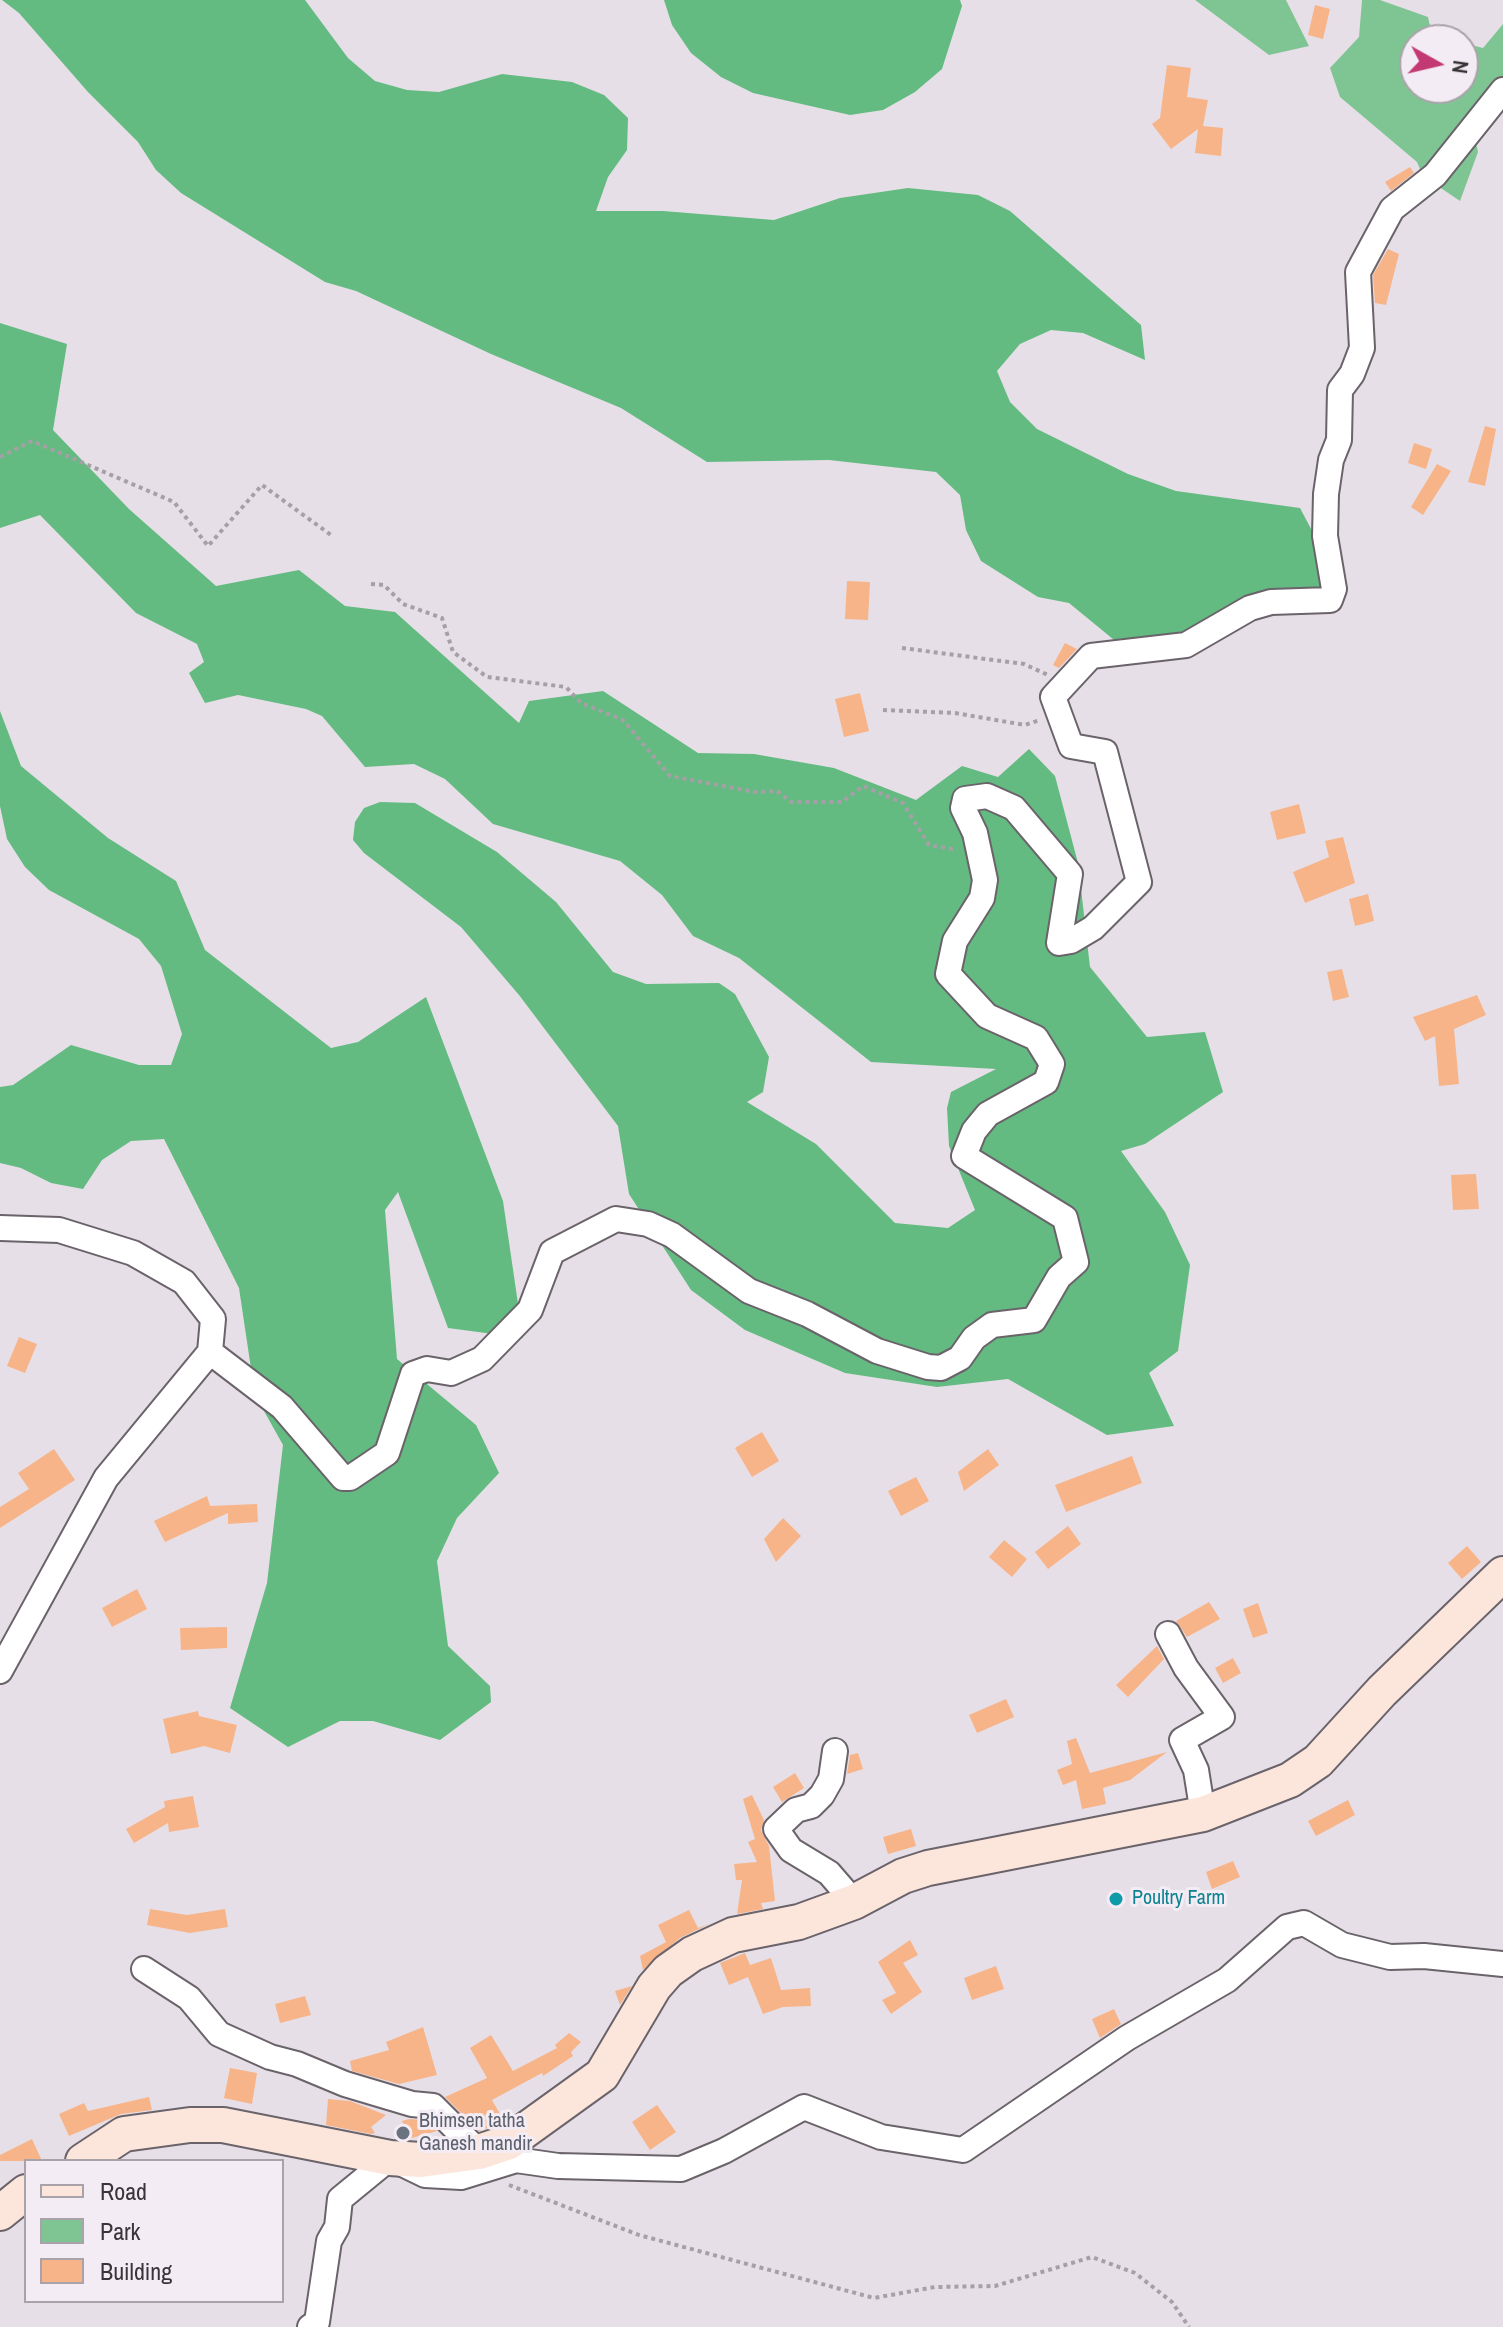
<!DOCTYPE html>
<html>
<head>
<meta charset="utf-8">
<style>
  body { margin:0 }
  #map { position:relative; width:1503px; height:2327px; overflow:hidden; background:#e7dfe7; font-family:"Archivo Narrow",sans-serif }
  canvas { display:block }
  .legend { position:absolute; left:24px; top:2159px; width:260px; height:144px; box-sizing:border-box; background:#f4ecf4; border:2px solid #a9a3a9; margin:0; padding:10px 14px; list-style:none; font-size:24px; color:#383538 }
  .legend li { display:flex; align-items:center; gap:16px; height:40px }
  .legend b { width:40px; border:2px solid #a9a3a9 }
  .north { position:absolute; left:1399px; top:24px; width:80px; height:80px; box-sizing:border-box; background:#f4ecf4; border:2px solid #a9a3a9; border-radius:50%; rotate:98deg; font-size:22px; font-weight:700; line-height:32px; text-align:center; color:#383538 }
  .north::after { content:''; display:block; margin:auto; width:28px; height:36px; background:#c23974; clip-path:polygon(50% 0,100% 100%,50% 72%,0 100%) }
</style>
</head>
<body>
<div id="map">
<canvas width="1503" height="2327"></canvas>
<ul class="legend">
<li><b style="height:10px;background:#fce6dc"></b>Road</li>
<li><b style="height:22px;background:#7fc594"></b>Park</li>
<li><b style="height:22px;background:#f7b489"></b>Building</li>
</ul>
<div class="north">N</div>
</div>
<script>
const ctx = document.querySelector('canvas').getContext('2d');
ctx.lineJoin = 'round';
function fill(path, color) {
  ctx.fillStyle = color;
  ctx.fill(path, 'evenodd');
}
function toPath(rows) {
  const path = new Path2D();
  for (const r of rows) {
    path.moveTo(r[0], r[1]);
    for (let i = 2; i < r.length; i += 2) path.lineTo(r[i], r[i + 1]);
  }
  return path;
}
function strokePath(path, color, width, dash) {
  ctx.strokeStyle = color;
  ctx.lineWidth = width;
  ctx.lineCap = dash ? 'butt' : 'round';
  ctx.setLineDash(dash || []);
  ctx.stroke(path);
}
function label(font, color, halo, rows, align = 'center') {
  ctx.font = font + ' "Archivo Narrow",sans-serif';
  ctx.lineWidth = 6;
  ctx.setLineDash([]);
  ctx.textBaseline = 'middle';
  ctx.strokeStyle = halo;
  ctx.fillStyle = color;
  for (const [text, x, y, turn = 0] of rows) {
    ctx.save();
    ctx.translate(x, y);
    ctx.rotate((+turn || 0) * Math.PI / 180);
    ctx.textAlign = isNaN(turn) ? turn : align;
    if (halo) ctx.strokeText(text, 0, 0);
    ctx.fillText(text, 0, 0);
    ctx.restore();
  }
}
fill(toPath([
  [1195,0,1286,0,1309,46,1269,55],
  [1362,0,1380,0,1428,17,1433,40,1415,40,1415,88,1463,88,1463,43,1483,48,1503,24,1503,76,1469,111,1478,152,1460,201,1423,176,1417,162,1340,97,1330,68,1359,37]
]), '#7fc594');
fill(toPath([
  [2,0,305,0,348,58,375,81,407,90,439,92,502,74,572,82,604,95,628,118,627,150,608,177,596,211,663,211,774,220,840,198,908,188,978,195,1010,211,1141,325,1145,360,1083,333,1051,330,1020,344,997,371,1010,402,1037,429,1128,474,1176,491,1300,508,1319,544,1326,576,1318,593,1187,639,1119,644,1069,603,1038,597,981,561,966,530,960,495,936,472,829,460,707,462,621,408,491,354,356,291,325,282,181,193,156,170,138,142,88,92,19,13],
  [664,0,960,0,962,6,942,69,915,92,883,110,850,115,753,93,721,77,691,53,672,25],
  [0,323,67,344,53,430,129,509,216,586,299,570,345,606,395,612,519,723,529,701,603,691,698,753,754,754,834,768,916,800,962,766,998,777,1029,749,1055,776,1078,863,1090,967,1147,1037,1205,1032,1223,1092,1145,1144,1121,1151,1165,1212,1190,1265,1178,1351,1149,1373,1174,1426,1107,1435,1008,1379,937,1387,845,1373,745,1330,691,1290,629,1194,618,1126,519,995,461,927,364,853,353,840,355,822,364,808,380,802,415,803,497,852,556,902,613,972,646,984,719,983,735,994,769,1057,763,1092,747,1102,816,1144,895,1223,948,1228,975,1210,949,1146,947,1108,951,1092,996,1069,871,1062,739,958,693,936,662,895,620,861,493,824,445,779,414,764,365,767,322,716,306,709,238,695,205,703,189,673,204,662,197,644,136,613,40,515,0,528],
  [0,711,21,766,108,838,176,881,205,950,331,1048,358,1042,426,997,503,1201,523,1338,448,1328,398,1192,385,1210,397,1359,476,1425,499,1473,457,1518,437,1561,448,1646,490,1686,491,1702,440,1740,373,1721,340,1721,288,1747,230,1708,267,1583,283,1445,259,1402,253,1382,239,1288,164,1139,131,1141,102,1160,83,1189,51,1183,21,1168,0,1163,0,1087,13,1085,71,1045,139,1065,171,1065,182,1034,161,966,139,939,49,890,25,867,7,839,0,806]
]), '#63bb81');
fill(toPath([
  [1315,5,1330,9,1323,39,1308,35],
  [1167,65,1191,68,1187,97,1208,100,1203,126,1223,128,1221,156,1195,153,1198,129,1171,149,1152,124,1160,118],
  [1410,167,1414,173,1391,191,1385,182],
  [1388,249,1399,254,1386,305,1375,303,1373,275],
  [1485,426,1496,429,1485,486,1468,482],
  [1414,443,1432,449,1426,469,1408,463],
  [1437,464,1451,471,1423,515,1411,507],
  [847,581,870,582,868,620,845,619],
  [1065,643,1077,649,1059,668,1053,665],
  [860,693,869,731,844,737,835,699],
  [1299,804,1306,833,1277,840,1270,812],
  [1343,837,1355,883,1305,903,1293,872,1329,857,1325,841],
  [1368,894,1374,921,1355,926,1349,899],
  [1342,969,1349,997,1333,1001,1327,972],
  [1477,995,1486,1015,1454,1029,1459,1084,1439,1086,1435,1036,1425,1041,1413,1017],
  [1476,1174,1479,1209,1453,1210,1451,1175],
  [19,1337,37,1344,25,1373,7,1366],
  [762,1432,779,1461,752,1477,735,1448],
  [54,1449,75,1480,0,1528,0,1507,29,1489,18,1473],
  [988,1449,999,1465,964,1491,958,1472],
  [1132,1456,1142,1483,1066,1512,1055,1485],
  [916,1477,929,1501,901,1516,888,1491],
  [207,1496,210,1506,257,1504,258,1522,228,1524,228,1513,165,1542,154,1521],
  [783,1518,801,1536,776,1562,764,1539],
  [1068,1526,1081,1544,1048,1569,1035,1552],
  [1004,1540,1027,1559,1012,1577,989,1557],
  [1467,1546,1481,1562,1462,1579,1448,1563],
  [137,1589,147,1609,112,1627,102,1608],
  [1209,1602,1220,1619,1187,1637,1176,1621],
  [1258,1603,1268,1633,1253,1638,1243,1609],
  [227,1627,227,1648,181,1650,180,1628],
  [1157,1646,1164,1659,1128,1697,1116,1685],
  [1233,1658,1241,1673,1223,1683,1215,1668],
  [1006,1699,1014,1717,977,1733,969,1715],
  [198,1711,199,1716,237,1725,230,1753,204,1746,171,1754,163,1719],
  [1076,1738,1090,1773,1167,1752,1130,1780,1103,1788,1106,1804,1082,1809,1076,1780,1063,1785,1057,1770,1072,1764,1067,1741],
  [858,1753,863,1769,847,1774,850,1755],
  [795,1773,804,1788,782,1802,773,1787],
  [752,1795,764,1820,761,1830,769,1846,775,1901,761,1903,763,1909,737,1914,742,1880,736,1880,734,1864,757,1862,748,1842,755,1839,743,1799],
  [193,1796,199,1827,169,1832,168,1823,134,1843,126,1829,165,1807,164,1801],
  [1348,1800,1355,1815,1316,1836,1308,1821],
  [911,1829,916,1846,888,1854,883,1837],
  [1233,1861,1240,1877,1212,1889,1206,1872],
  [150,1909,187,1915,225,1909,228,1927,190,1933,147,1925],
  [689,1910,698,1928,709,1924,680,1938,643,1970,640,1956,666,1942,658,1925],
  [910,1940,918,1955,903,1963,922,1992,891,2014,882,2000,896,1993,878,1962],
  [745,1953,750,1965,771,1958,781,1990,810,1988,811,2006,783,2007,763,2014,748,1977,729,1985,720,1963],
  [996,1966,1004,1989,972,2000,964,1978],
  [632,1986,620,2005,615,1991],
  [305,1996,311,2015,280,2023,275,2004],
  [1114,2009,1121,2024,1100,2038,1092,2019],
  [423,2027,437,2075,399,2084,352,2071,350,2061,389,2050,386,2042],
  [569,2033,581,2042,571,2052,573,2056,543,2076,542,2073,492,2100,504,2121,500,2124,479,2131,445,2097,487,2078,470,2048,491,2035,513,2071,557,2048,555,2045],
  [230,2068,257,2073,252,2104,224,2098],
  [149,2097,152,2110,121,2114,69,2136,59,2114,84,2103,88,2111],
  [328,2099,350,2101,386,2115,371,2127,375,2133,371,2134,326,2125],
  [657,2105,676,2132,650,2150,632,2122],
  [409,2119,426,2120,437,2131,408,2139,402,2121],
  [32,2139,42,2161,0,2161,0,2155]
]), '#f7b489');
const minor = toPath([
  [0,1228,59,1230,133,1253,184,1282,213,1319,210,1352,106,1478,0,1671],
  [210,1352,282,1407,343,1478,350,1478,387,1453,413,1374,427,1369,451,1373,482,1359,530,1310,552,1252,616,1219,648,1224,672,1235,749,1291,807,1314,877,1351,928,1367,941,1368,960,1358,974,1338,992,1325,1034,1320,1059,1277,1076,1262,1065,1218,964,1156,974,1131,988,1114,1046,1082,1052,1064,1036,1038,987,1016,948,974,955,941,982,898,985,880,975,833,963,808,965,799,987,796,1014,808,1070,874,1059,943,1071,941,1093,928,1139,882,1105,752,1071,746,1053,697,1091,656,1186,645,1250,608,1271,602,1330,600,1334,589,1325,536,1326,494,1331,460,1339,440,1340,390,1352,374,1362,348,1358,272,1392,209,1435,175,1503,90],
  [1168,1634,1186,1668,1222,1717,1182,1740,1196,1770,1203,1814],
  [835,1751,831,1779,822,1795,811,1806,796,1810,776,1829,791,1850,829,1873,854,1902],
  [144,1969,189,1998,219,2034,270,2057,297,2064,345,2084,412,2104,433,2106,479,2152],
  [310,2327,317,2322,329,2241,337,2227,340,2199,390,2158,425,2175,461,2177,516,2160,558,2166,681,2169,724,2151,804,2107,881,2137,963,2150,1127,2038,1227,1980,1287,1927,1304,1923,1342,1945,1390,1957,1424,1956,1503,1964]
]);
const secondary = toPath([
  [83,2161,124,2134,190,2125,223,2125,390,2158,421,2160,479,2152,509,2142,602,2075,654,1987,668,1971,692,1954,733,1935,799,1922,854,1902,903,1876,928,1868,1203,1814,1290,1780,1318,1761,1382,1691,1503,1574],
  [0,2213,26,2192]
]);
strokePath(minor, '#6a636a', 28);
strokePath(secondary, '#6a636a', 38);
strokePath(toPath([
  [0,457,32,441,174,502,208,546,262,485,331,535],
  [371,584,384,585,403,604,442,618,453,652,487,677,566,687,581,703,623,720,670,776,755,792,777,791,791,802,842,802,863,786,903,803,929,845,957,850],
  [902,648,1024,664,1048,675],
  [883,710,955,713,1025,725,1040,720],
  [509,2185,639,2235,874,2298,935,2287,995,2286,1092,2257,1135,2273,1172,2302,1189,2327]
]), '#a6a0a6', 4, [4, 4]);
strokePath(minor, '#fff', 24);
strokePath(secondary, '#fce6dc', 34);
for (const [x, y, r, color] of [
  [1116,1899,8,"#0f9aa8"],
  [403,2133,8,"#6b7280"]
]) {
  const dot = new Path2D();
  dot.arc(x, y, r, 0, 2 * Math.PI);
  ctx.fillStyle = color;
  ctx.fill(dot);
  strokePath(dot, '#f4ecf4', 3);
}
label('20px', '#0d838f', '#f4ecf4', [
  ["Poultry Farm",1132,1899]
], 'left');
label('20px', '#5b616d', '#f4ecf4', [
  ["Bhimsen tatha",419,2122],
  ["Ganesh mandir",419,2145]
], 'left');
</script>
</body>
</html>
